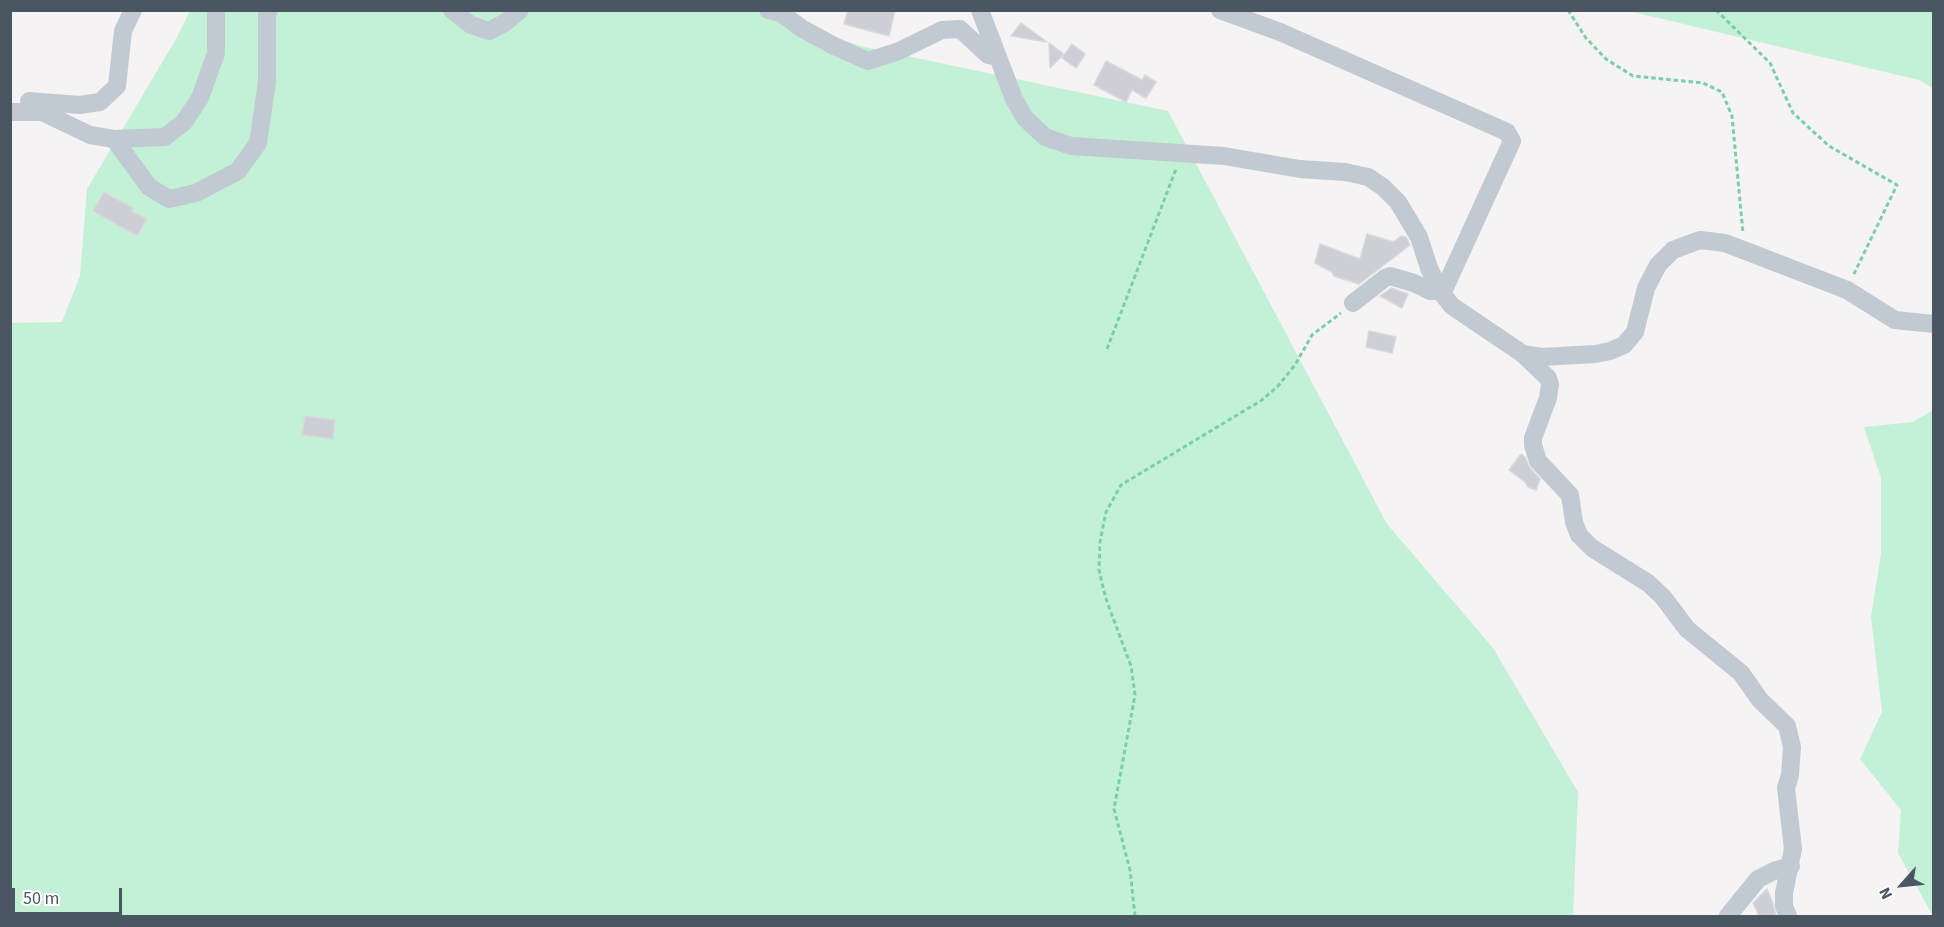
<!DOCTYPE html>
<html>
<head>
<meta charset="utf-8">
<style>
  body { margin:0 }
  #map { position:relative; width:1944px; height:927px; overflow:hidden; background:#f5f3f3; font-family:"Source Sans 3",sans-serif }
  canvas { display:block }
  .frame { position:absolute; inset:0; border:12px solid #4a5661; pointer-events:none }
  .north { position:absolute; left:1872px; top:855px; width:60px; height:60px; -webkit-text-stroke:4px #fff; paint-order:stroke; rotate:243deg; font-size:16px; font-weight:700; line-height:24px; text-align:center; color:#4a5661 }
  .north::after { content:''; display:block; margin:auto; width:21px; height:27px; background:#4a5661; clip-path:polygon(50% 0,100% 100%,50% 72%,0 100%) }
  .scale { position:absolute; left:12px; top:888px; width:110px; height:27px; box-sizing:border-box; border:3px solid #4a5661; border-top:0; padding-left:8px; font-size:18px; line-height:21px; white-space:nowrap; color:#4a5661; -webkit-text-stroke:4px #fff; paint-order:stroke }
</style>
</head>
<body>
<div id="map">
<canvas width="1944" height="927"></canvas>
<div class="frame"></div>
<div class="north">N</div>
<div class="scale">50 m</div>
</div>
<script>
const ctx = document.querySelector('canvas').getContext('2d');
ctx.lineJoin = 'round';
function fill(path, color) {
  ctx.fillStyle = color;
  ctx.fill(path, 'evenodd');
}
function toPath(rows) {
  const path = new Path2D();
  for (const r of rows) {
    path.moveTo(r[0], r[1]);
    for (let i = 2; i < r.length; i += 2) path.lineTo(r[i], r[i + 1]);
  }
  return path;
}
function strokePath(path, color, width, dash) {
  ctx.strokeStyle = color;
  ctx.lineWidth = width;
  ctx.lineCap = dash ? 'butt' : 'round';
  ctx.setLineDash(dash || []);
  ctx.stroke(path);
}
fill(toPath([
  [190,11,753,11,864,47,1168,111,1387,524,1493,648,1578,792,1573,916,11,916,10,323,62,322,80,276,87,189,176,39],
  [1629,11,1933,11,1933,88,1919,80],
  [1933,410,1933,916,1898,853,1901,810,1860,759,1882,712,1871,617,1881,554,1881,478,1864,427,1913,422]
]), '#c3f1d5');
const building = toPath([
  [848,10,895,10,889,36,844,24,848,10],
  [1021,23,1047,42,1011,36,1021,23],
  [1049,43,1064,54,1050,68,1049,43],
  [1072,44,1085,54,1076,68,1062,58,1072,44],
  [1106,61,1142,80,1145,75,1156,82,1146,98,1132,90,1126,102,1094,85,1106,61],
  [104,192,133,208,132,211,147,219,137,236,93,211,104,192],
  [1367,234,1394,242,1401,236,1406,237,1410,245,1359,284,1334,276,1332,272,1315,263,1320,244,1360,259,1367,234],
  [1391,288,1408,294,1402,308,1380,296,1391,288],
  [1369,331,1396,337,1392,353,1366,347,1369,331],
  [305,416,335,420,333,439,302,435,305,416],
  [1521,454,1525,457,1530,468,1540,479,1536,490,1528,487,1525,482,1509,470,1521,454],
  [1767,889,1773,903,1776,916,1759,916,1753,903,1767,889]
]);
fill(building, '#cdcfd5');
strokePath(building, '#d7d9de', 1.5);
strokePath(toPath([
  [1568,10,1586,38,1606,59,1633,76,1703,83,1722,92,1732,116,1743,233],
  [1716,10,1770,63,1793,113,1829,146,1897,185,1853,276],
  [1107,349,1176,169],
  [1135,916,1130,870,1114,809,1135,695,1131,666,1106,599,1099,570,1100,542,1106,512,1121,485,1262,400,1278,386,1295,365,1312,335,1341,313]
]), '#7ad0a6', 3, [4.5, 3]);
strokePath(toPath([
  [452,10,471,25,489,31,506,22,520,10],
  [768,10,781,13,801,28,834,46,868,61,899,51,942,30,960,29,988,55,998,57],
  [980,10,1014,99,1025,118,1045,137,1071,146,1224,156,1300,169,1345,172,1368,177,1383,187,1398,202,1419,237,1429,268,1440,291,1452,306,1523,354,1548,378,1550,384,1548,398,1533,438,1533,445,1538,461,1570,495,1574,522,1579,535,1592,548,1648,583,1663,597,1687,629,1741,673,1760,700,1787,726,1792,747,1790,775,1786,788,1793,849,1784,893,1784,906,1788,916],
  [1220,10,1280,32,1507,132,1512,141,1442,294],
  [29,101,80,105,100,102,117,86,123,31,133,10],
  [10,112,42,112,90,135,114,139,165,137,184,122,200,98,216,53,216,10],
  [114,139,149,187,169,199,196,193,238,171,258,143,267,82,267,15,269,10],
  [1353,303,1385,278,1390,276,1414,283,1430,291,1440,291],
  [1523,354,1541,357,1596,354,1610,351,1624,345,1635,332,1646,288,1658,265,1673,250,1700,240,1725,243,1847,290,1895,320,1934,324],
  [1728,916,1758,879,1774,871,1791,866]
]), '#c1cad2', 18);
</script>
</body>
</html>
